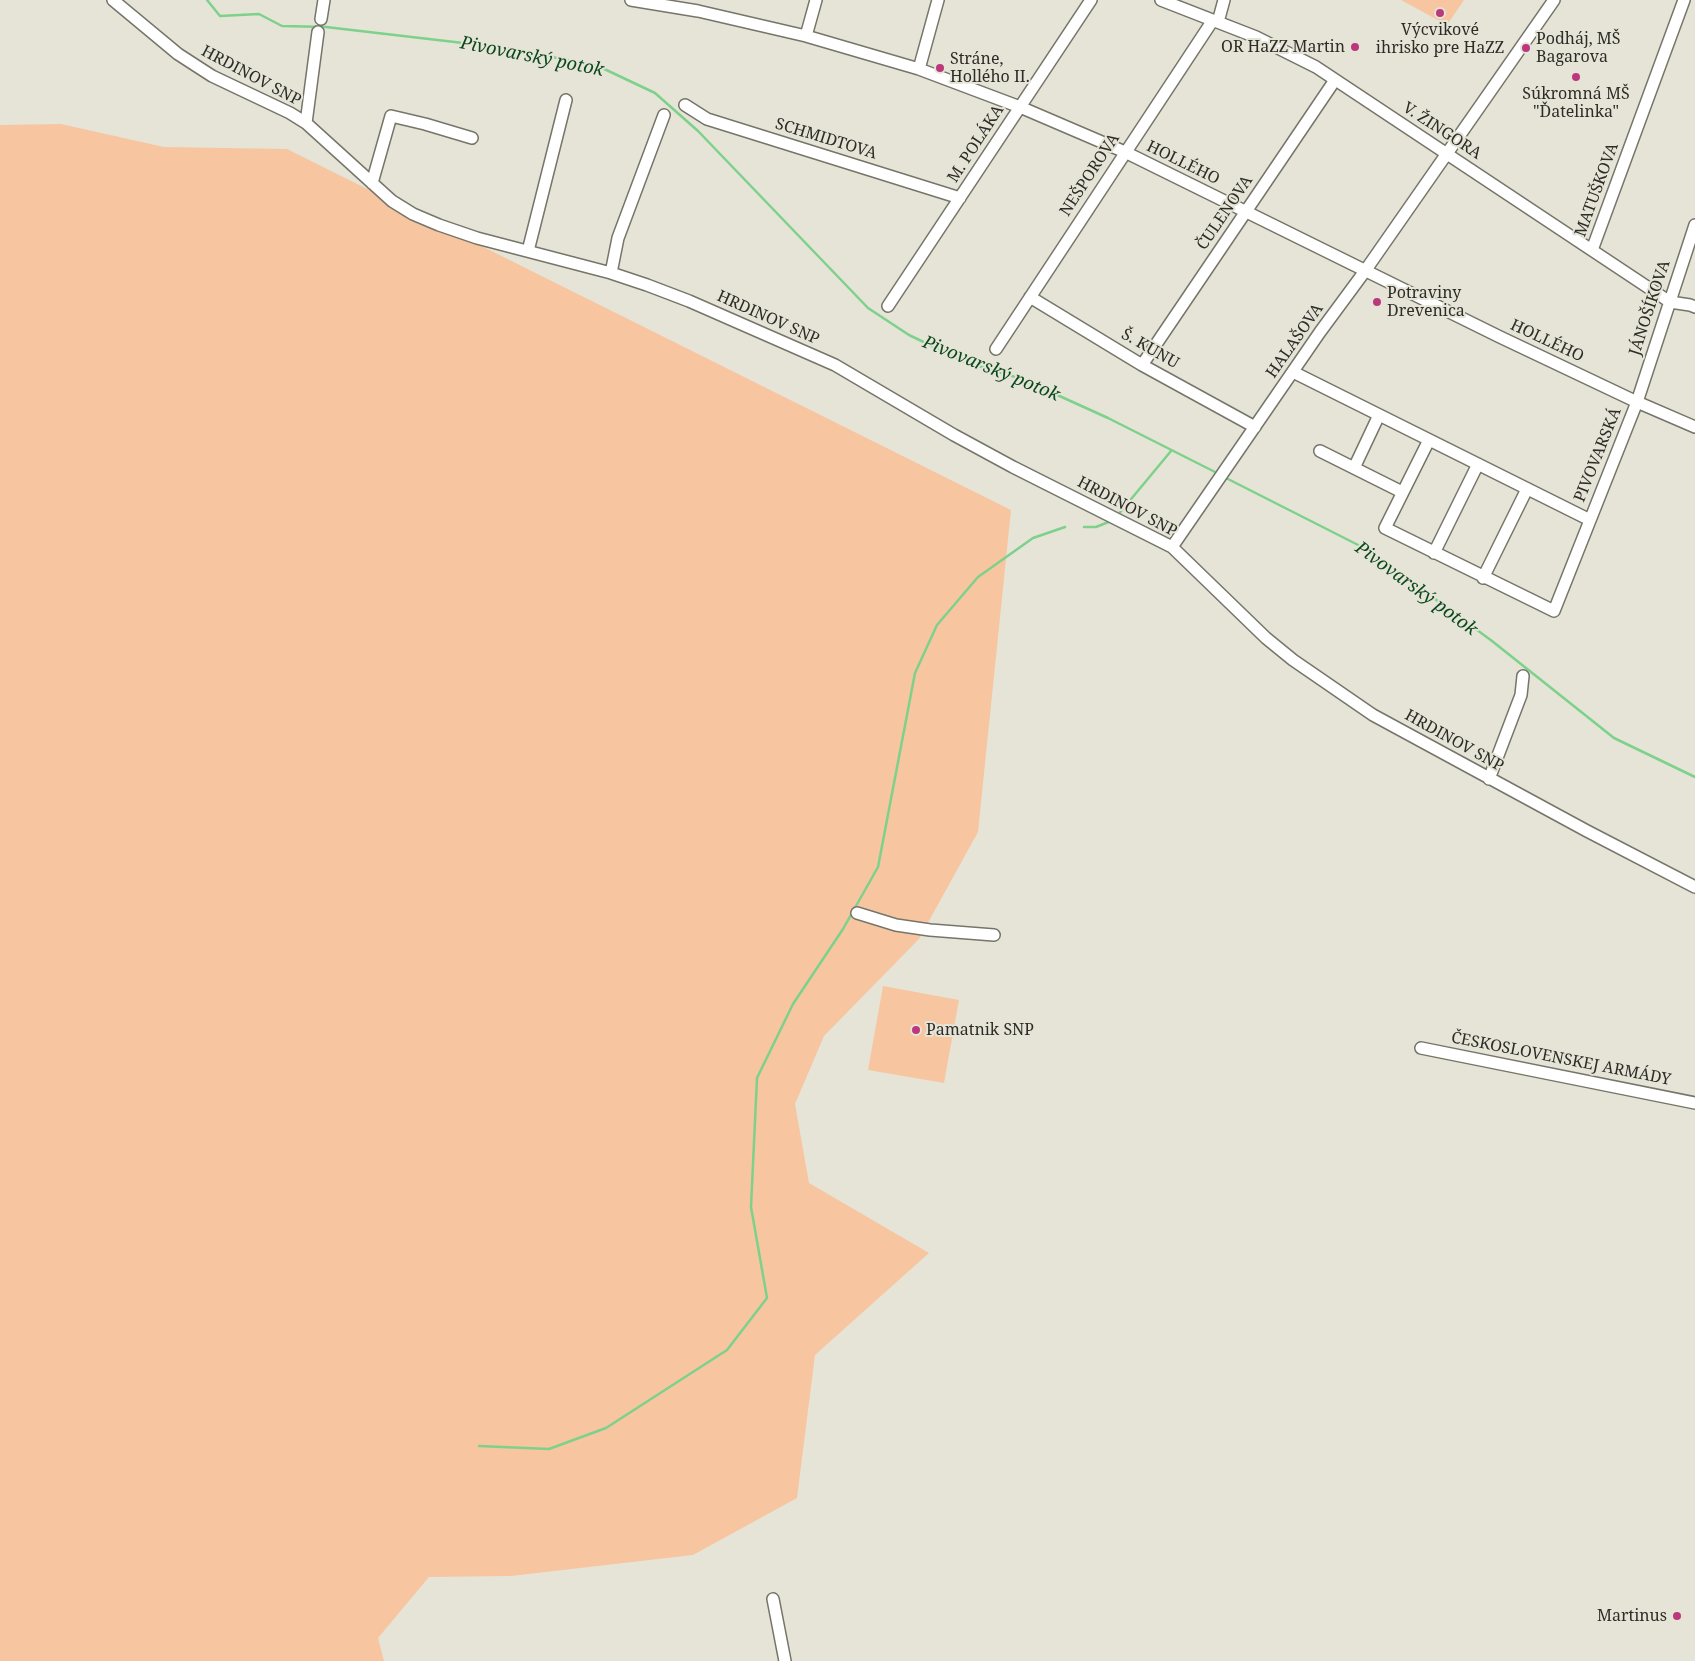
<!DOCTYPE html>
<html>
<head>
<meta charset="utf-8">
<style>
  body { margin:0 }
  canvas { display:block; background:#e5e4d7 }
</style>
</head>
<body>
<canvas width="1695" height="1661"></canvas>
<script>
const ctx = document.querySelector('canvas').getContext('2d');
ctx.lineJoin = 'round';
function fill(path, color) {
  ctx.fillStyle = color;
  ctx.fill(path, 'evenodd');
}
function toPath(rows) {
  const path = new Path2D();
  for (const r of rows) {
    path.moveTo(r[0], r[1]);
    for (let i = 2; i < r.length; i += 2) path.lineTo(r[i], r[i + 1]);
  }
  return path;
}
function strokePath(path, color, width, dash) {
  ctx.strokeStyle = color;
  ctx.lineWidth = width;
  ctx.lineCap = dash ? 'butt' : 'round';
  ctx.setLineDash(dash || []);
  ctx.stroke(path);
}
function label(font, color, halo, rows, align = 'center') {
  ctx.font = font + ' "Noto Serif",serif';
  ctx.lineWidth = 4;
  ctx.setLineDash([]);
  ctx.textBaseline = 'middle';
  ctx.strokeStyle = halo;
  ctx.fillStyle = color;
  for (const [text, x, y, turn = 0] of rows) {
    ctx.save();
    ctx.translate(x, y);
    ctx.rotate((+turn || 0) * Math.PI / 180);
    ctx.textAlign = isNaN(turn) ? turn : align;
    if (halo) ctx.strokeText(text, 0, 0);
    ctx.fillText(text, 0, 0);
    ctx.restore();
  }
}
fill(toPath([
  [1401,0,1464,0,1447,25],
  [61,124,164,147,287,149,1011,510,978,832,919,939,824,1036,795,1104,809,1183,929,1253,815,1355,797,1498,693,1555,511,1576,429,1577,378,1638,384,1661,0,1661,0,125],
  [883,986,959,1000,944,1083,868,1070]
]), '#f7c6a1');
strokePath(toPath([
  [207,0,220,16,259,14,282,26,326,27,506,48,598,66,655,93,698,131,868,308,909,335,965,362,1022,379,1108,418,1219,474],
  [1224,477,1370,551,1492,641,1614,738,1695,777],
  [1117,516,1171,451],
  [1084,527,1096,527,1111,521],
  [479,1446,549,1449,606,1428,727,1350,767,1298,751,1207,757,1078,793,1004,843,929,878,867,915,673,937,625,978,577,1033,538,1065,527]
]), '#7ed18b', 2.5);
const minor = toPath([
  [113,0,178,54,212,76,290,113,306,123,392,201,413,214,439,225,477,238,611,273,647,285,689,301,835,365,954,435,1013,467,1172,547,1266,638,1293,660,1373,715,1587,831,1695,887],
  [631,0,698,11,806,36,919,69,1020,107,1125,152,1500,337,1637,402,1695,427],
  [1161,0,1256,37,1316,67,1670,302,1690,305,1695,307],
  [321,19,324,0],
  [1218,22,1224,0],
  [806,36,816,0],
  [919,69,938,0],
  [685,105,707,119,960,198],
  [306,123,318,32],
  [372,183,391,116,425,124,472,138],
  [1592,250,1684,0],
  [528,251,566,100],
  [611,273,618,238,664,115],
  [1030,297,1142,365,1255,427],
  [888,306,1091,0],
  [996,349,1213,20],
  [1142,365,1335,80],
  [1293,372,1590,520],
  [1429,440,1385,528,1554,611,1637,402,1695,225],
  [1320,451,1402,492],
  [1354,468,1379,415],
  [1172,547,1320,332,1365,271,1554,0],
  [1434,553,1478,464],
  [1483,578,1527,489],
  [1489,779,1521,695,1523,676],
  [857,913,896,925,930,930,994,935],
  [1421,1048,1695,1103],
  [773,1599,785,1661]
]);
strokePath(minor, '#767569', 14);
strokePath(minor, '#fff', 11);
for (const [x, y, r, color] of [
  [1440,13,5,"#bc387c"],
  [1355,47,5,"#bc387c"],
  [1526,48,5,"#bc387c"],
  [940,68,5,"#bc387c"],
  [1576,77,5,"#bc387c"],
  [1377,302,5,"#bc387c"],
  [916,1030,5,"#bc387c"],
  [1677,1616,5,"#bc387c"]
]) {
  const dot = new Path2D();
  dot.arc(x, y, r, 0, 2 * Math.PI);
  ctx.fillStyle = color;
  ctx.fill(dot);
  strokePath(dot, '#e5e4d7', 2);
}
label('16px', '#2d2d28', '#e5e4d7', [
  ["Výcvikové",1440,30,"center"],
  ["ihrisko pre HaZZ",1440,48,"center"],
  ["Podháj, MŠ",1536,39],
  ["Bagarova",1536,57],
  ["OR HaZZ Martin",1345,47,"right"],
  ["Stráne,",950,59],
  ["Hollého II.",950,77],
  ["Súkromná MŠ",1576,94,"center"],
  ["\"Ďatelinka\"",1576,112,"center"],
  ["Potraviny",1387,293],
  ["Drevenica",1387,311],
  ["Pamatnik SNP",926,1030],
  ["Martinus",1667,1616,"right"]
], 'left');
label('16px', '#2d2d28', '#e5e4d7', [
  ["HRDINOV SNP",251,76,28],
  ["V. ŽINGORA",1442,131,33],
  ["SCHMIDTOVA",826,139,17],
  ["M. POLÁKA",976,144,-57],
  ["HOLLÉHO",1183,163,26],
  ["NEŠPOROVA",1090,175,-57],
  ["MATUŠKOVA",1597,190,-70],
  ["ČULENOVA",1225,213,-56],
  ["JÁNOŠÍKOVA",1650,308,-72],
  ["HRDINOV SNP",768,318,24],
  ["HALAŠOVA",1295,341,-55],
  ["HOLLÉHO",1547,341,25],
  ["Š. KUNU",1150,349,30],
  ["PIVOVARSKÁ",1598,455,-68],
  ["HRDINOV SNP",1127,507,28],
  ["HRDINOV SNP",1454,741,29],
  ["ČESKOSLOVENSKEJ ARMÁDY",1561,1059,11]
]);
label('italic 18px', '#0b491d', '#e5e4d7', [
  ["Pivovarský potok",532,57,11],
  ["Pivovarský potok",991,369,22],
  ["Pivovarský potok",1416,589,36]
]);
</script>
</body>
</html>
